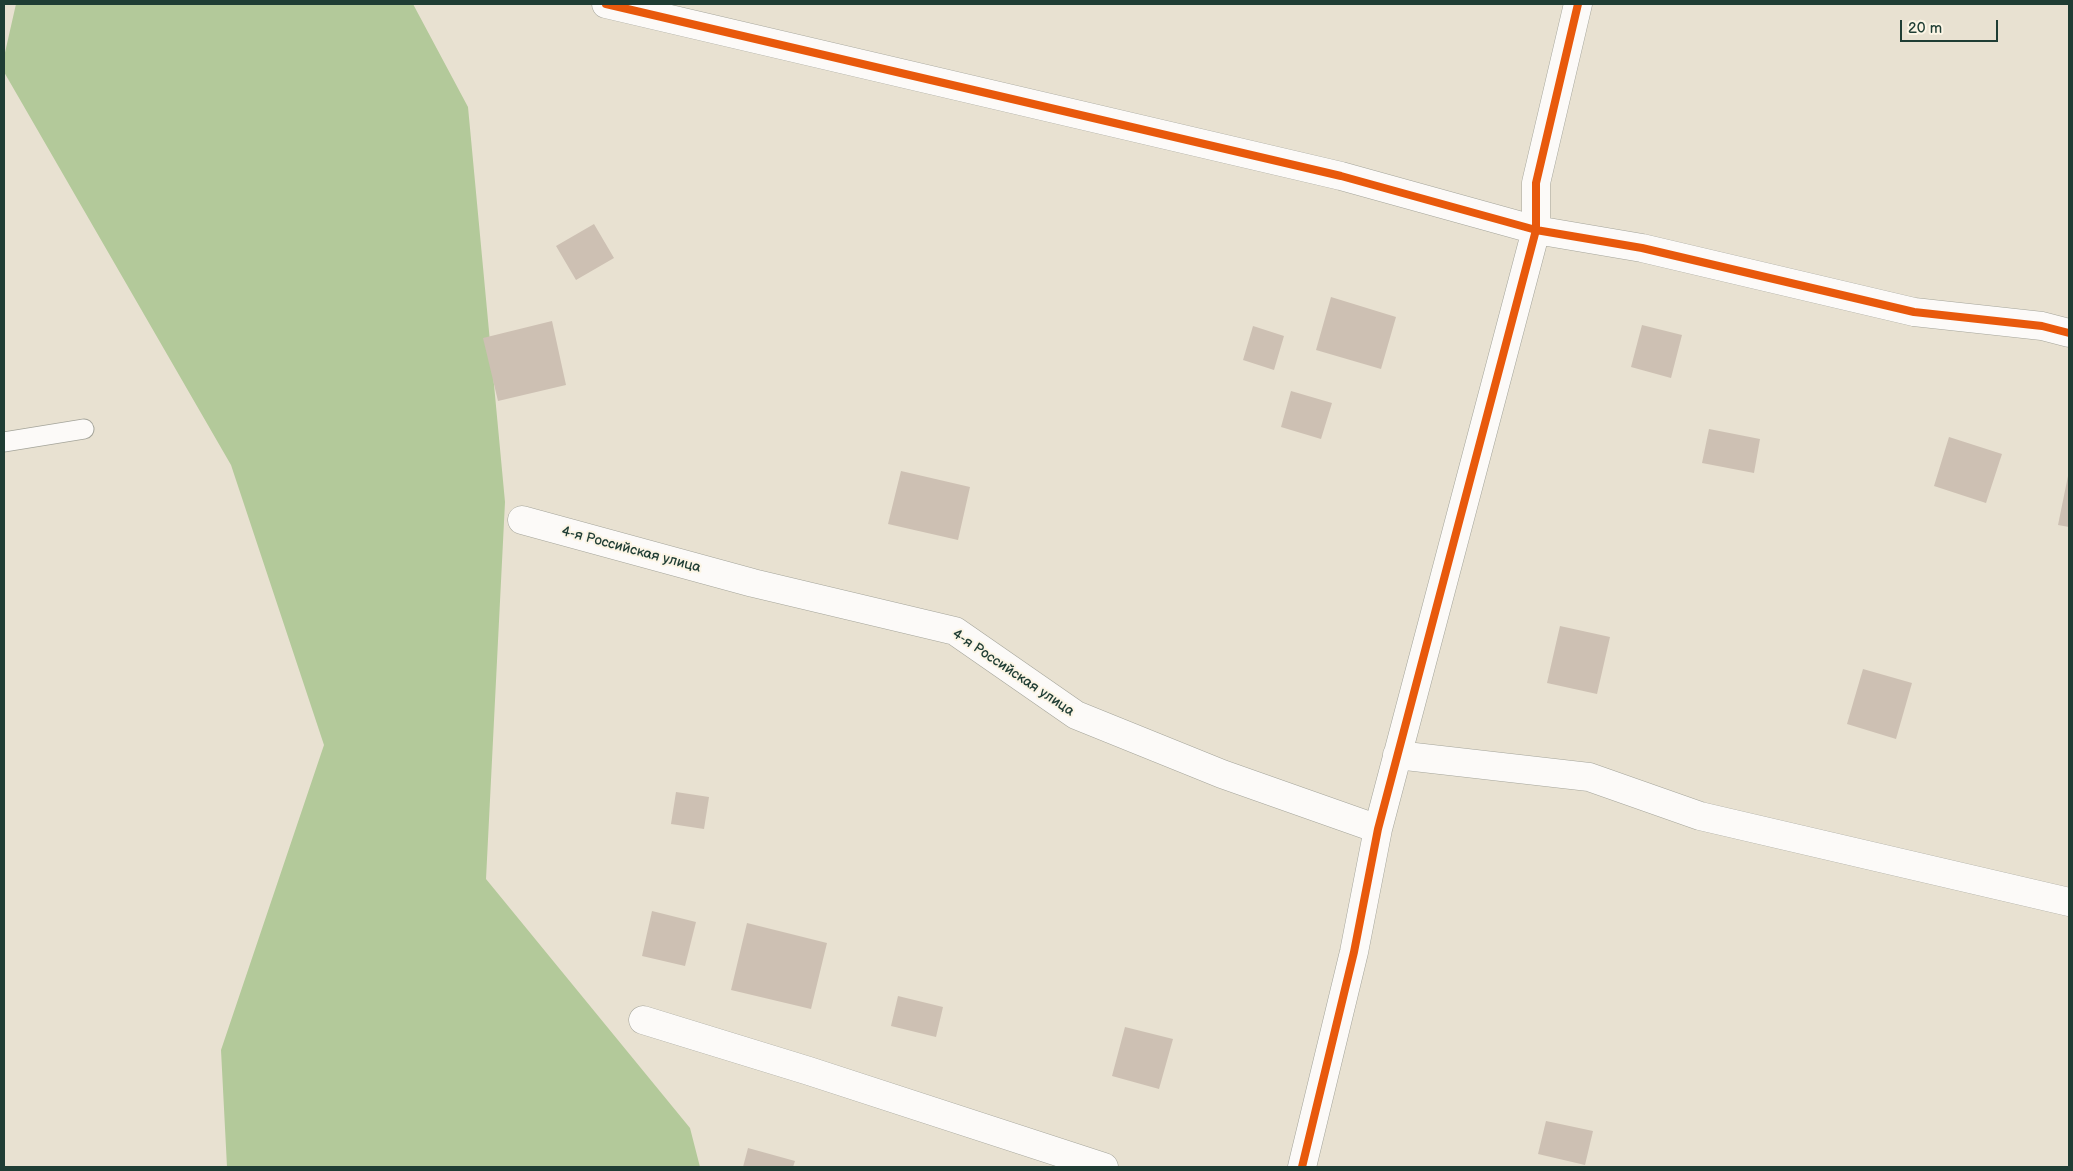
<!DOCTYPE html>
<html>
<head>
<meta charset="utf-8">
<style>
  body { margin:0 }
  #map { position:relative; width:2073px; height:1171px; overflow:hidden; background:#e8e1d1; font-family:"Balsamiq Sans",sans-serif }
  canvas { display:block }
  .frame { position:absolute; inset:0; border:5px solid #1f3d34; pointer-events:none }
  .scale { position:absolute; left:1900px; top:20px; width:98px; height:22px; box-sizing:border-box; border:2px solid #1f3d34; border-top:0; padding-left:6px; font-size:15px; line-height:18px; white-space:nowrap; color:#1f3d34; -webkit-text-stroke:4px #fcf5e5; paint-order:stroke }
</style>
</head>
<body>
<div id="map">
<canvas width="2073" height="1171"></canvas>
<div class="frame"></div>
<div class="scale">20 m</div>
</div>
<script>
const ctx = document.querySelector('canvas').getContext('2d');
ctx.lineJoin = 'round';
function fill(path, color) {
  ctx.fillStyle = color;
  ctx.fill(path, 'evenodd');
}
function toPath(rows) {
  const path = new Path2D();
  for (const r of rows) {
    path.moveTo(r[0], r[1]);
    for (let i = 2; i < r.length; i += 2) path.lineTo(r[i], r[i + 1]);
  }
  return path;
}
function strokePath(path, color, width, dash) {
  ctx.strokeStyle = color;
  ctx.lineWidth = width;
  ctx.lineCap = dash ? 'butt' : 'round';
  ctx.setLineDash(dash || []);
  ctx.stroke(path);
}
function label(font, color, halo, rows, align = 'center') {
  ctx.font = font + ' "Balsamiq Sans",sans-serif';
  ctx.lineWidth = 4;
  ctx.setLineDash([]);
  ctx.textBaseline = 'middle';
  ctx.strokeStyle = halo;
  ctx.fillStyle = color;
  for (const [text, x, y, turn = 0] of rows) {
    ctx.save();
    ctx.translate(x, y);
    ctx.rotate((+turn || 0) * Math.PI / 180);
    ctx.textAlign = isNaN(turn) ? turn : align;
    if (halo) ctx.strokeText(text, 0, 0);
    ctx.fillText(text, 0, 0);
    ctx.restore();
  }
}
fill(toPath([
  [16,4,413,4,468,107,505,502,486,879,690,1128,700,1167,227,1167,221,1050,324,745,231,465,4,72,4,57]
]), '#b3c99a');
fill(toPath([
  [594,224,614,258,576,280,556,246],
  [1331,297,1396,317,1381,369,1316,350],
  [552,321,566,385,498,401,483,338],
  [1642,325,1682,335,1671,378,1631,367],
  [1253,326,1284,336,1274,370,1243,360],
  [1291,391,1332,403,1321,439,1281,427],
  [1709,429,1760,439,1754,473,1702,463],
  [1949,437,2002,454,1986,503,1934,486],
  [901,471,970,487,958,540,888,524],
  [2068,476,2069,476,2069,527,2058,525],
  [1560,626,1610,637,1597,694,1547,683],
  [1863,669,1912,683,1896,739,1847,724],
  [676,792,709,797,704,829,671,824],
  [652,911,696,922,685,966,642,956],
  [747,923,827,943,811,1009,731,990],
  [898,996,943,1007,936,1037,891,1026],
  [1125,1027,1173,1039,1159,1089,1112,1076],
  [1546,1121,1593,1131,1585,1165,1538,1154],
  [748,1148,795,1161,793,1167,743,1167]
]), '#cdc0b3');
const service = toPath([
  [4,442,84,429]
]);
const minor = toPath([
  [606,4,1341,176,1536,230,1642,248,1914,312,2042,326,2069,333],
  [522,520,753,583,955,631,1076,715,1222,774,1378,829],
  [1397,755,1589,777,1700,816,2069,902],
  [643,1020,809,1071,1104,1167],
  [1302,1167,1354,952,1378,829,1536,230,1536,183,1578,4]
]);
strokePath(service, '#a4a49a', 21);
strokePath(minor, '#a4a49a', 29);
strokePath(service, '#fcfaf8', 19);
strokePath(minor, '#fcfaf8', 28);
strokePath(toPath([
  [606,4,1341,176,1536,230,1642,248,1914,312,2042,326,2069,333],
  [1302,1167,1354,952,1378,829,1536,230,1536,183,1578,4]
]), '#e8590c', 8);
label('14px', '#1f3d34', '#fcf5e5', [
  ["4-я Российская улица",631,550,15],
  ["4-я Российская улица",1013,673,34]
]);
</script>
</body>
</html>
